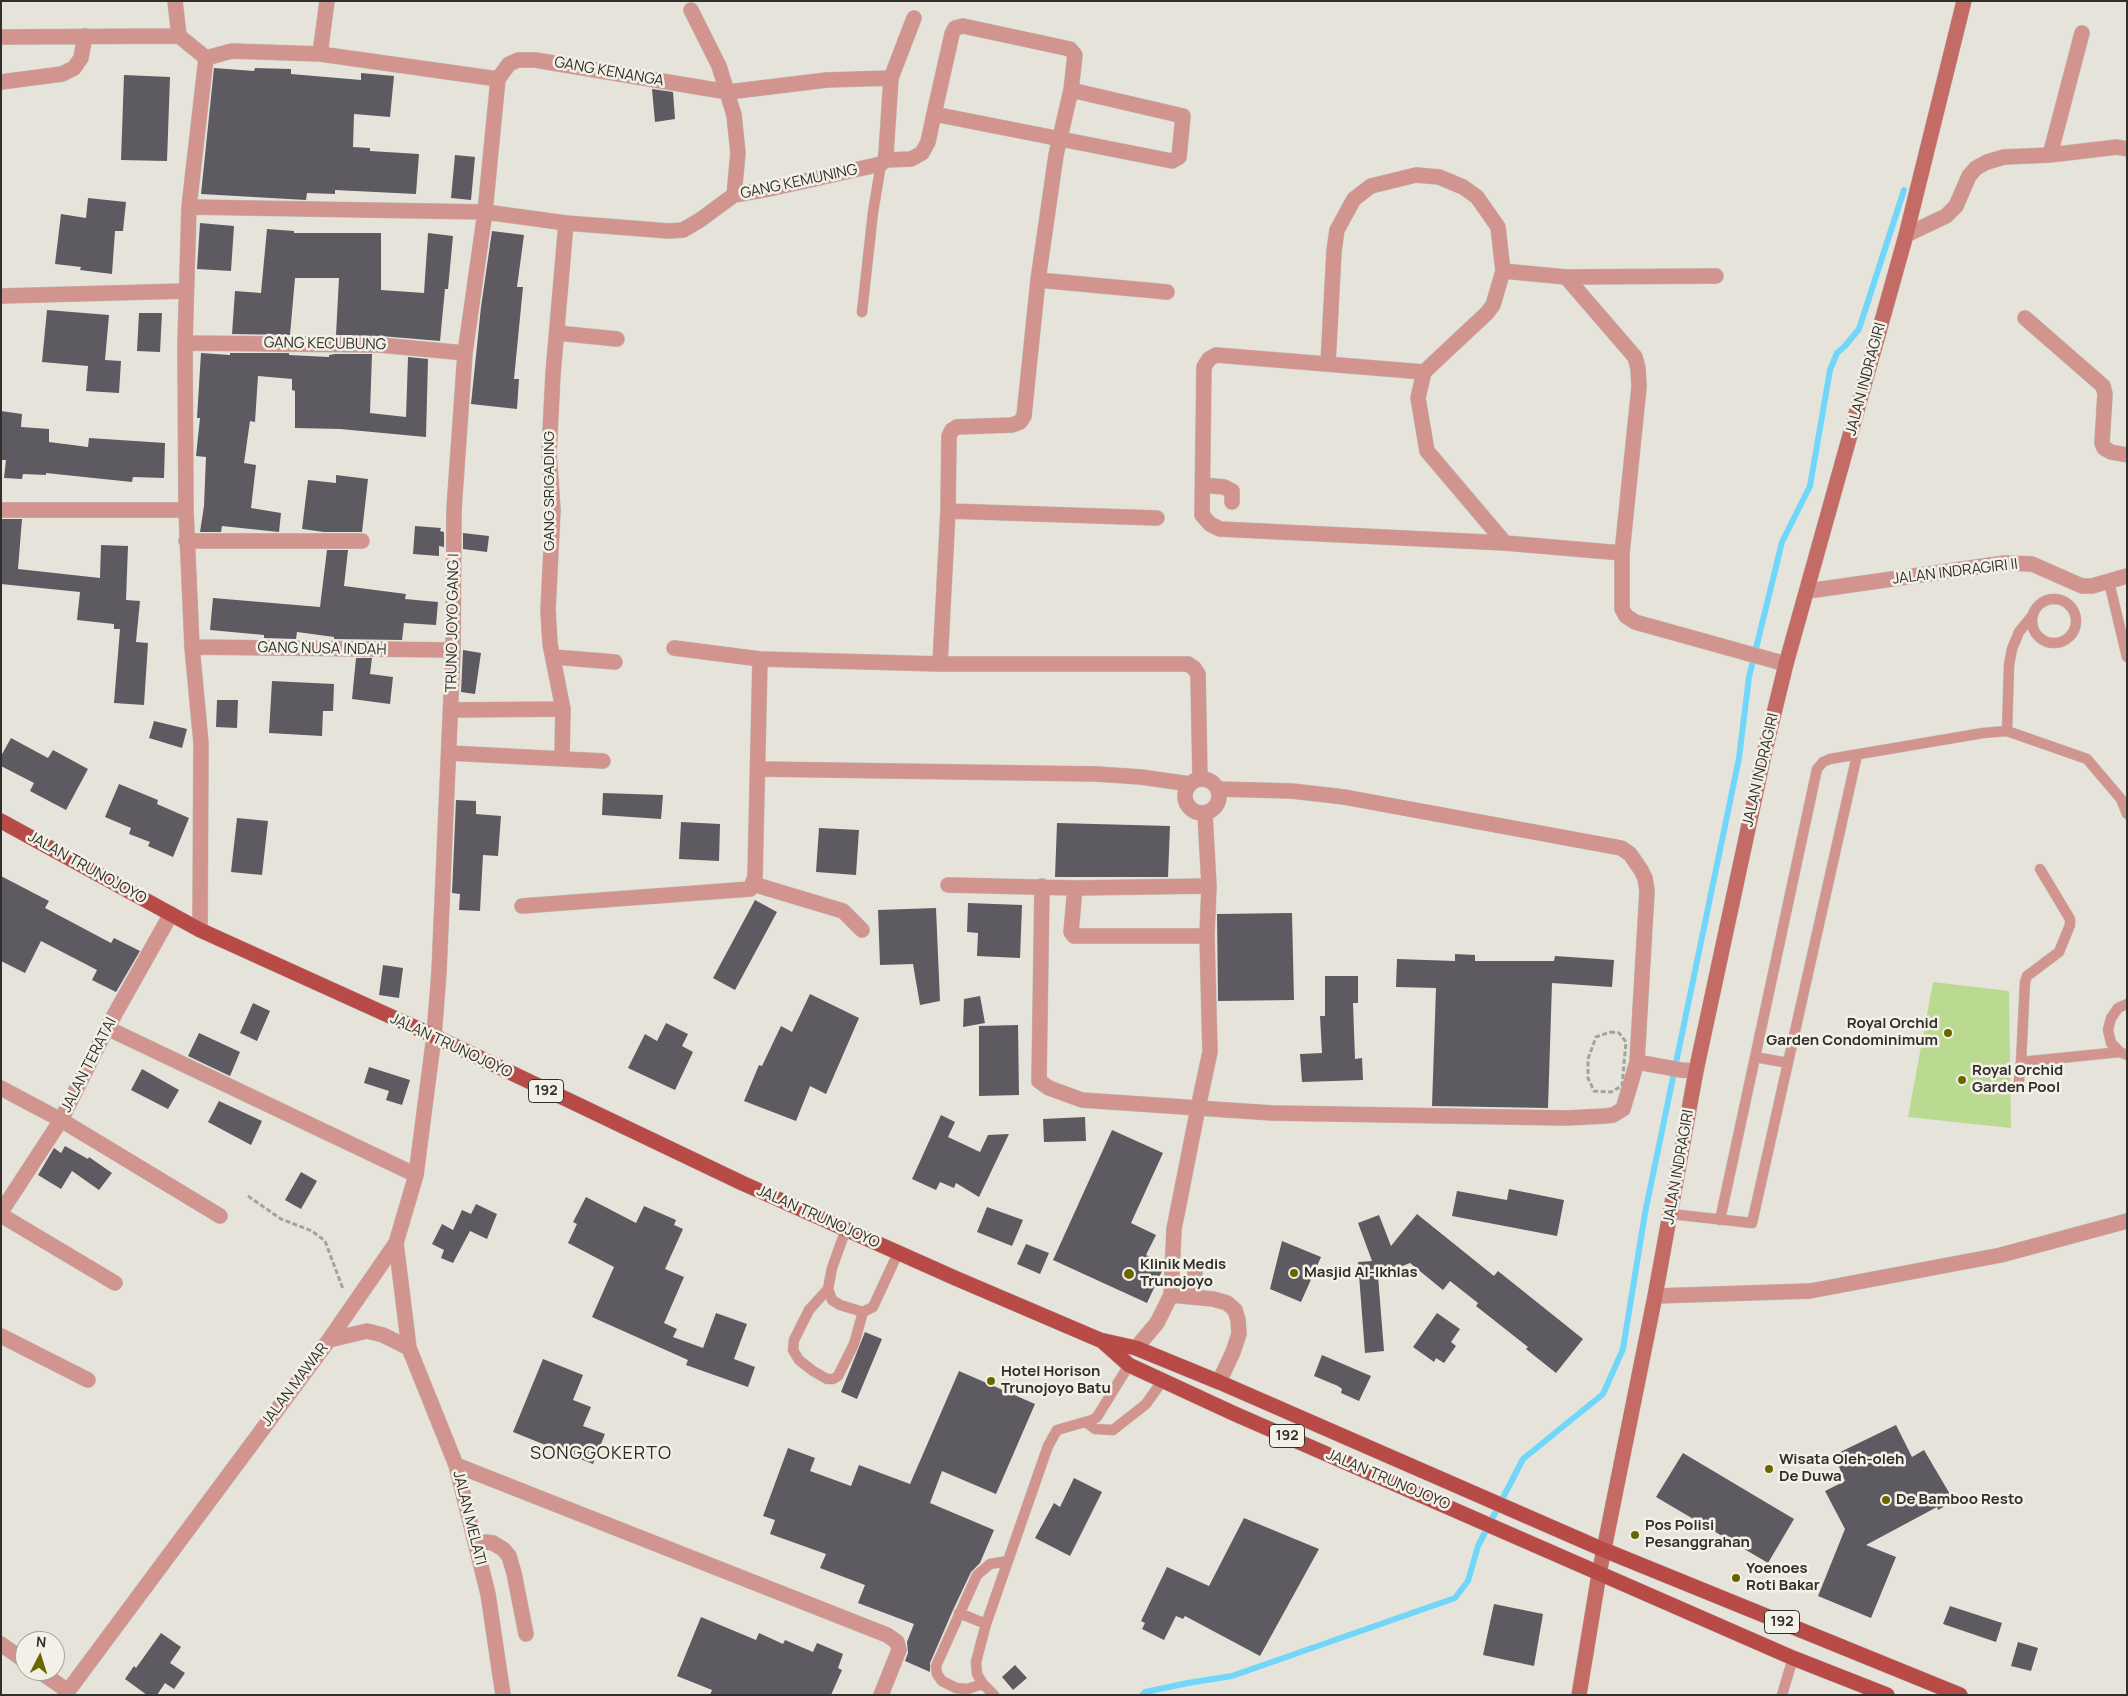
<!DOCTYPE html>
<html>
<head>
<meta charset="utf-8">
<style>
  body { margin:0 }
  #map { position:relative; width:2128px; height:1696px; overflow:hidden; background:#e6e4da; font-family:Manrope,sans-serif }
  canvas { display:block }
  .frame { position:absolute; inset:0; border:2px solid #302f2b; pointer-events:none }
  .north { position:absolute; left:15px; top:1631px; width:50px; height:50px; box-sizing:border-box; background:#f3f1e7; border:1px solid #a5a39c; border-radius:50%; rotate:5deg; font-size:14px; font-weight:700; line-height:20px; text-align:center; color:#302f2b }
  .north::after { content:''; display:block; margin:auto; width:18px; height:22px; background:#696600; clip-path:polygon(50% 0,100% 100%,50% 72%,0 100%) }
</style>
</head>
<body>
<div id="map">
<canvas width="2128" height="1696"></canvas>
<div class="frame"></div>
<div class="north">N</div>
</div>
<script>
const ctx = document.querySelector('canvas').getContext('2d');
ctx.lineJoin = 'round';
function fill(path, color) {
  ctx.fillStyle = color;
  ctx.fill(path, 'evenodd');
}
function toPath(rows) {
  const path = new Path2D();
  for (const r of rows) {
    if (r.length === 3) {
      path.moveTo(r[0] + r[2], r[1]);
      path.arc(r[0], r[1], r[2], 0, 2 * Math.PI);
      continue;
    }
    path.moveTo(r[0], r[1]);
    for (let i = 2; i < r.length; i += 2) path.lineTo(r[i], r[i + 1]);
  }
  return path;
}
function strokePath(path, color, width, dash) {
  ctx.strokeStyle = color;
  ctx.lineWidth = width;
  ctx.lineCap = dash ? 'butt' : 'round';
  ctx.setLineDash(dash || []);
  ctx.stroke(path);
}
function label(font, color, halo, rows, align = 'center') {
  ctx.font = font + ' Manrope,sans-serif';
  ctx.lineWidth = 5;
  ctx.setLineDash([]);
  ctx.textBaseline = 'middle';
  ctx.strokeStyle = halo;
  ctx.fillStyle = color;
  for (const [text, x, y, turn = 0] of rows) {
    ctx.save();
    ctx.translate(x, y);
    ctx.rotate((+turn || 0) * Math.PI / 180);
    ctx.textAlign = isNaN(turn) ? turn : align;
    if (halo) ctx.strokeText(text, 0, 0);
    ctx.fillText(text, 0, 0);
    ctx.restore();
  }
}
fill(toPath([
  [1933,982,2009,991,2011,1128,1908,1117]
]), '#bada92');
strokePath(toPath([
  [1142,1695,1145,1692,1188,1683,1232,1676,1455,1598,1468,1581,1478,1546,1523,1459,1603,1394,1623,1349,1645,1213,1739,758,1749,677,1782,542,1810,486,1830,370,1837,353,1845,346,1859,329,1904,190]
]), '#70d7fa', 6);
fill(toPath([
  [214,68,254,71,255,68,291,69,291,74,361,80,361,73,394,76,390,117,354,114,353,147,370,148,370,151,419,154,416,194,335,190,335,194,307,193,306,200,201,194],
  [124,75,170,77,167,161,121,160],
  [652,89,673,92,675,119,655,122],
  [455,155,475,157,471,200,451,198],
  [88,198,126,202,123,231,115,231,112,274,80,270,81,267,55,264,61,214,86,218],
  [200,223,234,226,231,271,197,269],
  [267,229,294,231,294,233,381,233,381,290,424,293,428,233,453,236,448,289,445,289,440,341,381,336,336,335,339,278,295,278,290,335,232,334,235,291,261,293],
  [492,231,524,235,517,287,523,287,514,379,519,379,517,409,471,404,481,307],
  [47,310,109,315,105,360,121,361,119,393,86,391,88,366,42,362],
  [139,313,162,313,160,352,137,351],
  [201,353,230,355,230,353,289,353,289,355,329,357,329,355,335,354,372,354,370,413,406,417,408,357,428,359,426,437,340,429,295,428,295,391,292,390,292,379,258,376,255,422,250,421,244,463,256,465,251,508,281,513,279,532,222,526,221,532,200,532,204,506,206,457,196,456,200,418,197,418],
  [1,411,22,414,21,427,49,429,49,442,88,447,89,438,165,443,164,478,133,477,132,482,46,473,46,475,23,474,22,479,4,478,6,460,1,460],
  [336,475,368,479,362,532,324,532,302,529,308,480,336,483],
  [1,519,22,519,18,569,100,578,101,545,128,546,126,600,140,601,136,642,148,643,144,705,114,703,120,629,114,629,114,624,77,620,80,592,1,584],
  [415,526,441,528,440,531,444,532,444,547,439,546,439,556,413,554],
  [463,533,489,536,487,552,463,549],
  [327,550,348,550,344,586,406,594,405,599,438,602,436,625,404,623,402,640,334,639,334,637,297,632,296,639,264,638,264,635,210,630,213,598,320,607],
  [463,650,481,653,475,694,461,692],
  [356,658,372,658,370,674,393,677,390,704,352,699],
  [272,681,334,684,333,711,323,711,322,736,269,733],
  [217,700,238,700,237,728,216,727],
  [154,721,187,729,182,748,149,738],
  [11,738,48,758,53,750,88,769,66,810,30,791,34,783,1,766,1,756],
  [119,784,158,800,157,804,189,818,173,857,148,846,150,842,129,834,131,828,105,817],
  [603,793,663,795,661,819,602,815],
  [456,800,476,801,476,814,501,816,498,856,483,855,480,911,459,910,460,894,452,893],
  [237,818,268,821,262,875,231,872],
  [681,822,720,824,719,861,679,859],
  [1057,823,1170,826,1168,877,1055,877],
  [819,828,859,830,856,875,816,872],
  [1,876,49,901,45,908,111,943,114,938,140,951,116,992,92,980,97,970,41,941,25,973,1,961],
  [755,900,777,912,735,990,713,978],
  [968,903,1022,905,1020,958,977,956,978,933,967,932],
  [936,908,940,1001,920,1005,913,964,880,965,878,910],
  [1292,913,1294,1000,1218,1001,1217,914],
  [1455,954,1475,955,1475,961,1554,961,1555,956,1614,960,1612,987,1552,983,1548,1108,1432,1106,1436,988,1396,987,1397,959,1455,961],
  [383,965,403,968,399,998,379,995],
  [1325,976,1358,976,1358,1003,1353,1003,1355,1059,1362,1058,1363,1080,1302,1082,1300,1054,1322,1053,1320,1016,1325,1016],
  [810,994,859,1018,826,1094,810,1086,796,1121,744,1101,759,1065,762,1066,781,1026,792,1032],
  [980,996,985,1023,963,1027,964,999],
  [253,1003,270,1011,257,1041,240,1033],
  [666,1023,688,1034,682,1046,693,1052,675,1090,628,1068,645,1034,657,1041],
  [1018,1025,1019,1095,979,1096,979,1026],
  [199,1033,240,1052,230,1076,188,1056],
  [369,1067,410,1080,402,1105,386,1100,389,1091,364,1083],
  [142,1069,179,1090,168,1109,131,1090],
  [219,1101,262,1121,251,1145,208,1122],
  [941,1115,955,1122,948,1137,980,1152,988,1135,1009,1134,979,1197,956,1183,954,1188,940,1182,936,1190,912,1179],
  [1085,1117,1086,1141,1044,1142,1043,1119],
  [1112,1130,1163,1153,1131,1223,1156,1235,1146,1255,1163,1263,1163,1269,1147,1303,1053,1260],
  [65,1146,88,1159,89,1157,112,1173,99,1190,72,1171,61,1189,38,1175,54,1148,61,1153],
  [301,1172,317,1181,301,1209,285,1200],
  [1509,1189,1564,1200,1557,1236,1452,1216,1457,1191,1507,1200],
  [586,1197,636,1223,644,1206,676,1220,674,1225,683,1229,665,1269,684,1277,664,1323,677,1329,673,1337,703,1348,716,1313,747,1324,734,1359,755,1367,748,1387,686,1365,688,1360,592,1317,614,1267,568,1243,577,1224,573,1222],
  [476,1204,497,1214,487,1239,470,1231,453,1263,441,1258,444,1250,432,1244,442,1224,453,1230,462,1210,471,1214],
  [987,1207,1023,1220,1012,1246,977,1232],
  [1417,1214,1494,1276,1498,1271,1583,1339,1556,1373,1526,1349,1528,1347,1476,1306,1478,1303,1450,1281,1443,1290,1410,1263,1378,1276,1384,1351,1365,1353,1358,1262,1372,1261,1358,1223,1379,1215,1391,1246],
  [1282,1241,1321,1257,1301,1302,1270,1289],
  [1026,1244,1049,1253,1040,1274,1017,1264],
  [1437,1313,1460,1329,1451,1342,1456,1346,1444,1363,1436,1358,1434,1362,1413,1347],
  [865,1332,882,1339,857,1399,841,1392],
  [1322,1355,1371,1376,1359,1401,1341,1393,1342,1389,1338,1386,1314,1376],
  [543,1359,583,1375,573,1400,591,1407,583,1426,605,1434,593,1464,513,1432],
  [959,1371,1035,1404,996,1494,942,1471,930,1503,994,1530,980,1563,971,1572,953,1610,930,1663,930,1672,905,1661,908,1653,907,1642,914,1624,858,1603,865,1585,820,1568,826,1554,770,1534,775,1520,763,1516,788,1448,815,1458,810,1471,851,1486,859,1465,910,1484],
  [1896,1425,1912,1457,1924,1450,1954,1501,1938,1510,1937,1507,1866,1545,1896,1557,1871,1618,1818,1596,1845,1529,1825,1491,1845,1481,1834,1455],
  [1683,1453,1794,1519,1768,1563,1656,1497],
  [1074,1478,1102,1492,1070,1556,1035,1538,1054,1503,1060,1507],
  [1244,1518,1319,1549,1260,1656,1185,1616,1183,1619,1176,1616,1164,1640,1142,1629,1145,1623,1141,1621,1167,1567,1209,1586],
  [1494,1604,1543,1614,1534,1666,1483,1655],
  [1950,1606,2002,1623,1996,1642,1943,1624],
  [701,1617,756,1640,759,1633,783,1644,785,1640,813,1652,817,1643,843,1654,838,1668,842,1670,831,1695,710,1695,712,1690,677,1676],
  [161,1633,181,1647,170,1663,185,1673,174,1689,165,1683,157,1695,147,1695,125,1679,134,1666,136,1668],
  [2018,1642,2038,1648,2031,1671,2011,1666],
  [1015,1665,1027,1678,1013,1690,1002,1677]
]), '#5e5a62');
const lane = toPath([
  [862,312,873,212,881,164],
  [2109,582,2127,657],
  [2054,621,22],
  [2007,731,2087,759,2121,799,2127,814],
  [2040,869,2070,919,2070,925,2059,952,2027,976,2025,982,2021,1062,2120,1052],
  [2127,1004,2118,1008,2111,1018,2108,1030,2111,1043,2120,1052,2127,1055],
  [1755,1057,1788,1063],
  [2018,1089,2021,1062],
  [1671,1214,1752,1223,1857,755],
  [1720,1220,1817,769,1823,762,1830,759,1983,733,2007,731,2009,665,2012,649,2019,632,2032,616],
  [846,1229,832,1268,828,1289,832,1300,840,1305,863,1312,873,1307,898,1253],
  [828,1289,809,1310,794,1340,793,1350,799,1360,813,1371,827,1379,833,1379,838,1376,854,1344,863,1312],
  [1086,1422,1095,1429,1113,1430,1146,1404,1163,1380],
  [959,1613,986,1624],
  [983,1684,967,1689,956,1688,942,1681,937,1674,936,1666,977,1575,990,1564,1008,1561],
  [994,1695,983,1684,977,1674,976,1662,986,1624,1048,1446,1057,1430,1092,1420,1097,1417,1129,1365],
  [1782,1695,1793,1658]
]);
const street = toPath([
  [175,1,179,36,206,58],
  [691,10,719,66,734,115,738,153,734,195],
  [963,26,1070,49,1075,55,1071,90,1183,116,1179,157,1172,161,934,114,952,34,955,28,963,26],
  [1,37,179,36],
  [320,54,327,1],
  [498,79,509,64,518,60,535,60,728,92,827,80,891,78],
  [1,82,62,74,74,68,81,58,85,36],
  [1071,90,1056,155,1038,280,1024,416,1020,422,1012,425,957,427,952,430,949,436,948,511,940,664,1188,664,1194,668,1198,674,1200,779],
  [2050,155,2117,147,2127,149],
  [885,160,911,159,922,153,928,142,934,114],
  [189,207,185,343,186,510,192,647,201,743,200,930],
  [1906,235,1946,216,1956,206,1969,176,1976,168,1987,162,2004,157,2050,155,2082,33],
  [1503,271,1566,277,1635,357,1638,368,1639,387,1622,553,1622,609,1626,616,1635,622,1786,664],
  [1566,277,1716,276],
  [1038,280,1167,292],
  [1,296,186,291],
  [2025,318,2103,386,2105,394,2102,443,2104,448,2111,452,2127,455],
  [557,333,617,339],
  [185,343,380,345,465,353],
  [1328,364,1334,251,1337,230,1354,199,1371,186,1416,175,1439,177,1463,187,1477,197,1498,227,1503,271,1493,305,1487,313,1424,372,1418,398,1427,451,1505,543],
  [1424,372,1216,355,1209,359,1204,367,1202,515,1210,524,1220,529,1505,543,1622,553],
  [1203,485,1224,487,1232,491,1232,502],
  [1,510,186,510],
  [948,511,1157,518],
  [186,541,362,541],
  [1808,591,2005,563,2032,564,2082,586,2092,586,2127,576],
  [192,647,453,650],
  [674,648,760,659],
  [554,657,615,662],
  [451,710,563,709],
  [449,753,603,761],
  [562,758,563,709,550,644,548,610,553,510,549,453,553,374,566,223],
  [758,769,1096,774,1141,777,1190,784],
  [1202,796,17],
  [1218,789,1292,791,1344,797,1621,848,1630,854,1641,870,1645,878,1647,891,1637,1062,1681,1070,1696,1071],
  [1205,814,1209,886,1207,936,1210,1052,1198,1108,1272,1113,1566,1118,1605,1116,1613,1115,1623,1109,1637,1062],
  [753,884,843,911,862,930],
  [948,885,1075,888,1209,886],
  [1042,886,1039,1081,1049,1088,1082,1100,1198,1108,1174,1229,1171,1295,1157,1323,1136,1348],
  [1075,888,1071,932,1074,936,1207,936],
  [522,906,750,889,755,877,760,659,940,664],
  [107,1028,416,1175],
  [1,1088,61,1120,220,1216],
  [1,1212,61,1120,107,1028,171,914],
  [1,1215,115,1283],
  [396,1243,409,1348,456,1465,488,1594,503,1695],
  [1171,1295,1213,1299,1227,1303,1235,1310,1238,1320,1239,1334,1233,1352,1219,1382],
  [1655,1296,1810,1291,2001,1255,2127,1221],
  [1194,1297,1195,1269],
  [1,1336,88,1380],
  [329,1340,367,1331,383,1335,409,1348],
  [456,1465,887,1635,897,1642,899,1650,881,1695],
  [476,1544,486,1542,493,1543,503,1549,509,1556,514,1573,526,1634],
  [1,1644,25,1661],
  [39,1671,68,1691],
  [65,1695,329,1340,396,1243,416,1175,434,1036,439,972,453,650,454,509,465,353,485,212,498,79,320,54,232,51,206,58,189,207,485,212,566,223,669,231,683,230,700,220,734,195,769,189,881,164,885,160,886,154,891,78,914,18]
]);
const secondary = toPath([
  [1579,1695,1599,1574,1655,1296,1696,1071,1765,750,1786,664,1906,235,1964,1]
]);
const primary = toPath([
  [1,821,200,930,434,1036,742,1183,955,1278,1100,1340,1136,1348,1219,1382,1604,1550,1960,1695],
  [1102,1341,1129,1365,1235,1414,1793,1658,1887,1695]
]);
strokePath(lane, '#c2c0b7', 11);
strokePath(street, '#c2c0b7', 16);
strokePath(secondary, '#c2c0b7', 16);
strokePath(primary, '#c2c0b7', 16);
strokePath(toPath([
  [1610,1032,1619,1033,1626,1042,1622,1086,1611,1092,1594,1091,1588,1078,1588,1059,1596,1037,1610,1032],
  [248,1196,281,1219,312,1231,325,1241,343,1289]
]), '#a4a39b', 3, [5, 2.5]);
strokePath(lane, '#d2948f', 10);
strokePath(street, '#d2948f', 15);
strokePath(secondary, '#c46b65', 15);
strokePath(primary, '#b84b47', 15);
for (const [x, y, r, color] of [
  [1948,1033,5,"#696600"],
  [1962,1080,5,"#696600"],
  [1294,1273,5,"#696600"],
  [1129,1274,6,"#696600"],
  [991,1381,5,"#696600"],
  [1769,1469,5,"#696600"],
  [1886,1500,5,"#696600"],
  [1635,1535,5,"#696600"],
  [1736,1578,5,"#696600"]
]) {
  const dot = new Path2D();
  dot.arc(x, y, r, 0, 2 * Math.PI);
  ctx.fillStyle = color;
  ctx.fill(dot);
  strokePath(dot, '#f3f1e7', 2);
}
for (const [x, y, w] of [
  [546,1091,35],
  [1287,1436,35],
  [1782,1622,35]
]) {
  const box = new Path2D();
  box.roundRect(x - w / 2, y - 11.5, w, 23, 4);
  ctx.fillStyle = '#f3f1e7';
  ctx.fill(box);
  strokePath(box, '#302f2b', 1);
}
label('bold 14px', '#302f2b', null, [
  ["192",546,1091],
  ["192",1287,1436],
  ["192",1782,1622]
]);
label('15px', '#302f2b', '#f3f1e7', [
  ["GANG KENANGA",609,72,10],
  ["GANG KEMUNING",799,182,-12],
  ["GANG KECUBUNG",325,344,1],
  ["JALAN INDRAGIRI",1866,379,-75],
  ["GANG SRIGADING",550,491,-90],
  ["JALAN INDRAGIRI II",1955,572,-7],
  ["TRUNO JOYO GANG I",453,623,-89],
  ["GANG NUSA INDAH",322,649,1],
  ["JALAN INDRAGIRI",1761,770,-77],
  ["JALAN TRUNOJOYO",87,868,29],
  ["JALAN TRUNOJOYO",451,1046,25],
  ["JALAN TERATAI",89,1065,-63],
  ["JALAN INDRAGIRI",1679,1167,-80],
  ["JALAN TRUNOJOYO",818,1217,24],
  ["JALAN MAWAR",295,1385,-53],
  ["JALAN TRUNOJOYO",1388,1480,23],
  ["JALAN MELATI",469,1518,76]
]);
label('bold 15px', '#302f2b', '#f3f1e7', [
  ["Royal Orchid",1938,1024,"right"],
  ["Garden Condominimum",1938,1041,"right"],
  ["Royal Orchid",1972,1071],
  ["Garden Pool",1972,1088],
  ["Klinik Medis",1140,1265],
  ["Trunojoyo",1140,1282],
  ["Masjid Al-Ikhlas",1304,1273],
  ["Hotel Horison",1001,1372],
  ["Trunojoyo Batu",1001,1389],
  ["Wisata Oleh-oleh",1779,1460],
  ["De Duwa",1779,1477],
  ["De Bamboo Resto",1896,1500],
  ["Pos Polisi",1645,1526],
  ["Pesanggrahan",1645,1543],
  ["Yoenoes",1746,1569],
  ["Roti Bakar",1746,1586]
], 'left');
ctx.letterSpacing = '1px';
label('18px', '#2c2a22', '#f3f1e7', [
  ["SONGGOKERTO",601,1454]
]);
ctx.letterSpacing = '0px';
</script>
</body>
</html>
